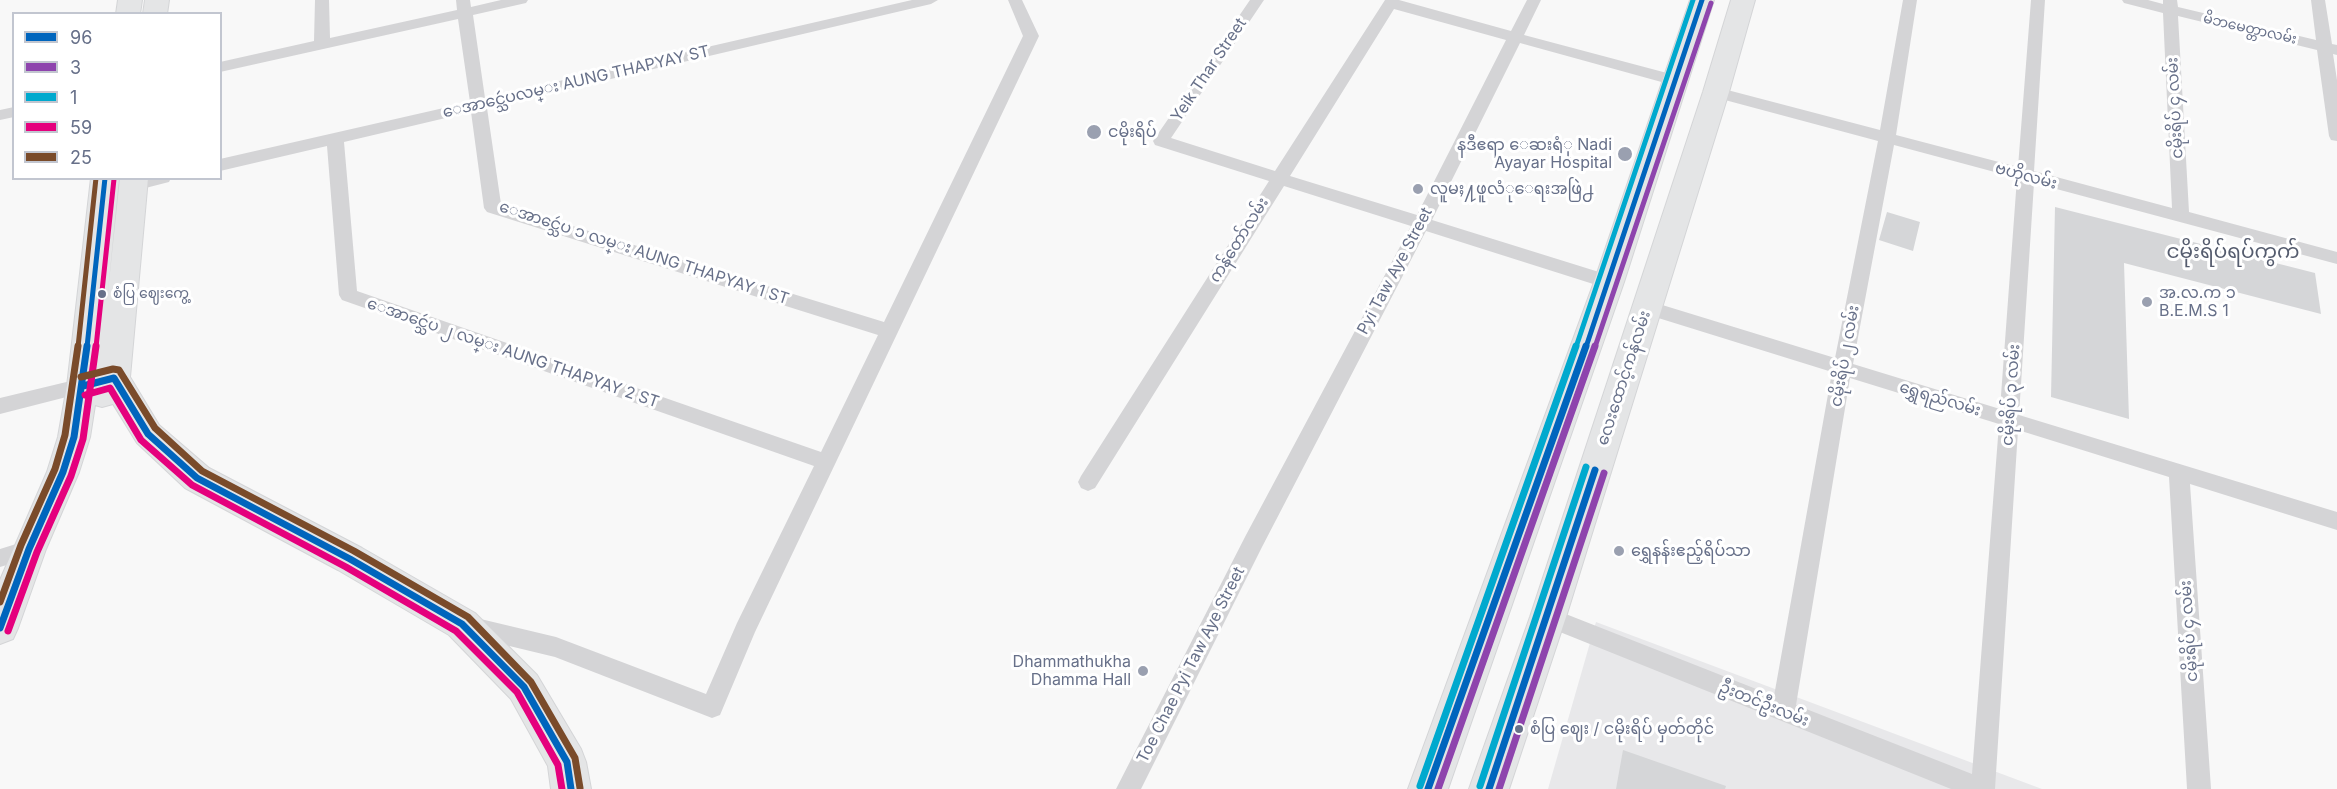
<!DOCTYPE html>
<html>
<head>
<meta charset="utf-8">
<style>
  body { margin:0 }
  #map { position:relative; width:2337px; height:789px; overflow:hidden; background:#f8f8f8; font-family:Inter,sans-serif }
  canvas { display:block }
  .legend { position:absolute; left:12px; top:12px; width:210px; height:168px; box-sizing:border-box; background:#fff; border:2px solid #c2c6d0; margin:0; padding:8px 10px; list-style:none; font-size:18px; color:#677089 }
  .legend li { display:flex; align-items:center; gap:12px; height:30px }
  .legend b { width:30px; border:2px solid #c2c6d0 }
</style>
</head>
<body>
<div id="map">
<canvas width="2337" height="789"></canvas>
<ul class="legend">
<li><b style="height:8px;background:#0065bd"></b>96</li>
<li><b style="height:8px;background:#8e44ad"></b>3</li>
<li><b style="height:8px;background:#00a9ce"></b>1</li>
<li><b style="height:8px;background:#e5007d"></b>59</li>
<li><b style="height:8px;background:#7a4b2a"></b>25</li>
</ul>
</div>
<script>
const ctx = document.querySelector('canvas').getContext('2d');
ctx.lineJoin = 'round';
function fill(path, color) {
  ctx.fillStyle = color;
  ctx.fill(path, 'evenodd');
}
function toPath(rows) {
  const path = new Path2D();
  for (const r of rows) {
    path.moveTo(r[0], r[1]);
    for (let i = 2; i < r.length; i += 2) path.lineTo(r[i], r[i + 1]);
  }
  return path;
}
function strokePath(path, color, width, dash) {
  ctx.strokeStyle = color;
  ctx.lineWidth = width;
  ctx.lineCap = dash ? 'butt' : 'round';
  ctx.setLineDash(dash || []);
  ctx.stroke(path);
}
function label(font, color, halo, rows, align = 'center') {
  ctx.font = font + ' Inter,"Noto Sans Myanmar",sans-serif';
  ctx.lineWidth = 6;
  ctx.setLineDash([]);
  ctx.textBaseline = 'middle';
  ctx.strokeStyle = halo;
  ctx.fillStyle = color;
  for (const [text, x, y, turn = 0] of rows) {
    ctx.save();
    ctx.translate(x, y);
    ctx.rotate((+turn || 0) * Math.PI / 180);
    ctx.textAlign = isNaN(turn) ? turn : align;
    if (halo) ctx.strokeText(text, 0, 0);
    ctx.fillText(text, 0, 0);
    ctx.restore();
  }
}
fill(toPath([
  [1596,622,2042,789,1548,789]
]), '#e8e8ea');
fill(toPath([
  [2055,207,2315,273,2321,314,2124,263,2129,419,2051,397],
  [1887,212,1920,222,1913,251,1879,240],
  [1623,750,1726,786,1725,789,1616,789]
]), '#d5d6d8');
const primary = toPath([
  [118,0,142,0,140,14,116,14,118,0],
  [145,0,169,0,167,14,143,14,145,0],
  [1690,0,1714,0,1624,282,1448,789,1408,789,1594,282,1690,0],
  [1731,0,1755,0,1729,92,1566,617,1509,789,1469,789,1530,617,1703,92,1731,0],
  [91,178,119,178,107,301,120,178,148,178,130,377,159,425,209,468,362,548,475,613,537,675,581,749,586,762,591,789,551,789,548,766,511,699,449,635,338,570,185,488,137,443,113,404,102,407,95,405,90,437,79,472,46,549,18,628,13,639,0,644,0,580,47,472,58,437,67,386,91,178]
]);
strokePath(primary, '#d4d5d7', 2);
fill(toPath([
  [315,0,329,0,330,38,457,10,456,0,470,0,471,7,501,0,528,0,526,3,473,15,485,98,912,0,938,0,931,4,487,108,501,204,884,322,1023,36,1008,0,1022,0,1039,36,755,632,720,715,712,718,555,657,468,636,460,633,457,626,460,619,468,616,556,637,706,694,737,623,814,466,342,300,339,295,327,146,220,171,220,159,470,102,458,19,220,72,220,62,314,41,315,0],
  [471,112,484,208,487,212,878,335,821,452,357,291,344,142,471,112],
  [1250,0,1264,0,1171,138,1275,171,1385,0,1399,0,1511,31,1527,0,1541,0,1524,35,1682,77,1684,81,1676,86,1520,43,1432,220,1615,277,1618,282,1615,287,1609,289,1426,231,1262,547,1141,789,1116,789,1246,535,1411,226,1284,186,1095,488,1088,491,1081,488,1078,482,1081,476,1269,181,1155,145,1153,141,1250,0],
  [1394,9,1506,40,1417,215,1290,176,1394,9],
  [1903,0,1917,0,1896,135,2018,167,2031,0,2045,0,2034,171,2172,208,2163,13,2124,3,2122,0,2148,0,2163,4,2163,0,2177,0,2178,7,2316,40,2311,0,2325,0,2332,44,2337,45,2337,55,2333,54,2337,80,2337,141,2331,140,2329,136,2317,50,2178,16,2189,212,2337,252,2337,264,2034,183,2019,415,2337,512,2337,530,2190,484,2211,789,2187,789,2169,477,2018,430,1995,789,1951,789,1540,624,1537,617,1540,610,1548,607,1774,696,1832,372,1639,312,1637,307,1639,302,1646,300,1835,358,1878,141,1710,96,1708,92,1716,87,1880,130,1903,0],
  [1894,145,2017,178,2000,409,1853,364,1894,145],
  [1850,378,1999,424,1972,774,1796,705,1850,378],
  [14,107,14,117,0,120,0,110,14,107],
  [137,178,171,178,169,182,122,194,116,192,113,188,116,184,137,178],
  [83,378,90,381,93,386,90,391,0,414,0,398,83,378],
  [29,540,37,542,40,549,37,556,0,567,0,549,29,540]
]), '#d4d4d6');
fill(primary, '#e4e5e6');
strokePath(toPath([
  [87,347,105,178],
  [1586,347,1702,0]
]), '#0065bd', 5);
strokePath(toPath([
  [83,386,114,378,148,434,197,478,350,559,462,624,524,687,567,762,571,789],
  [0,628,29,549,63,472,74,437,87,346],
  [1428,789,1586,346],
  [1489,789,1595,470]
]), '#0065bd', 7);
strokePath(toPath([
  [1595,347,1711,3]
]), '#8e44ad', 5);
strokePath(toPath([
  [1438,789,1595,346],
  [1499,789,1604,473]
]), '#8e44ad', 7);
strokePath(toPath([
  [1576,347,1693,0]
]), '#00a9ce', 5);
strokePath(toPath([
  [1420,786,1576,346],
  [1480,786,1586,467]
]), '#00a9ce', 7);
strokePath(toPath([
  [96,347,114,179]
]), '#e5007d', 5);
strokePath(toPath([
  [85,395,110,388,141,440,192,485,346,567,456,631,517,692,558,765,562,789],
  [8,631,37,552,71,476,83,439,96,346]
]), '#e5007d', 7);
strokePath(toPath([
  [78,347,96,178]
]), '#7a4b2a', 5);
strokePath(toPath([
  [81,377,113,369,119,370,155,428,202,471,354,551,468,617,531,682,575,758,580,788],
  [0,602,21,545,55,469,65,435,78,346]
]), '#7a4b2a', 7);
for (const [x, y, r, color] of [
  [1094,132,8,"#9aa0b0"],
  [1625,154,8,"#9aa0b0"],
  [1418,189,6,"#9aa0b0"],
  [102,294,5,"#677089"],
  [2147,302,6,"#9aa0b0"],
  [1619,551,6,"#9aa0b0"],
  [1143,671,6,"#9aa0b0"],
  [1519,729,5,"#677089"]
]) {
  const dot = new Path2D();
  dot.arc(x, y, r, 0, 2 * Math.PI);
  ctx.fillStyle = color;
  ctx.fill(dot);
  strokePath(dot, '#fff', 2);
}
label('14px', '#677089', '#fff', [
  ["မိဘမေတ္တာလမ်း",2250,29,13]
]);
label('14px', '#677089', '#fff', [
  ["စံပြ ဈေးကွေ့",113,294]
], 'left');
label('16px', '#677089', '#fff', [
  ["Yeik Thar Street",1209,70,-56],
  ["ေအာင္သေဴပလမ္း AUNG THAPYAY ST",576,82,-13],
  ["ငမိုးရိပ် ၄ လမ်း",2175,108,-93],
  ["ဗဟိုလမ်း",2026,176,15],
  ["ကန်တော်လမ်း",1239,240,-58],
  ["ေအာင္သေဴပ ၁ လမ္း AUNG THAPYAY 1 ST",644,253,18],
  ["Pyi Taw Aye Street",1395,271,-62],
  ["ေအာင္သေဴပ ၂ လမ္း AUNG THAPYAY 2 ST",513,353,19],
  ["ငမိုးရိပ် ၂ လမ်း",1845,356,-80],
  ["လေးထောင့်ကန်လမ်း",1624,378,-72],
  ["ငမိုးရိပ် ၃ လမ်း",2011,395,-86],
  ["ရွှေရည်လမ်း",1940,399,17],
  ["ငမိုးရိပ် ၄ လမ်း",2189,631,-94],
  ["Toe Chae Pyi Taw Aye Street",1191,665,-63],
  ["ဦးတင်ဦးလမ်း",1764,704,22]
]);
label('16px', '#677089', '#fff', [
  ["ငမိုးရိပ်",1108,132],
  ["နဒီဧရာ ေဆးရံု Nadi",1612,145,"right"],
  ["Ayayar Hospital",1612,163,"right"],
  ["လူမႈ႔ဖူလံုေရးအဖြဲ႕",1430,189],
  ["အ.လ.က ၁",2159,293],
  ["B.E.M.S 1",2159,311],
  ["ရွှေနန်းဧည့်ရိပ်သာ",1631,551],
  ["Dhammathukha",1131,662,"right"],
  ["Dhamma Hall",1131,680,"right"]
], 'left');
label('16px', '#677089', '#fff', [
  ["စံပြ ဈေး / ငမိုးရိပ် မှတ်တိုင်",1530,729]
], 'left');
label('20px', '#555c6e', '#fff', [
  ["ငမိုးရိပ်ရပ်ကွက်",2233,252]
]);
</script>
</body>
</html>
